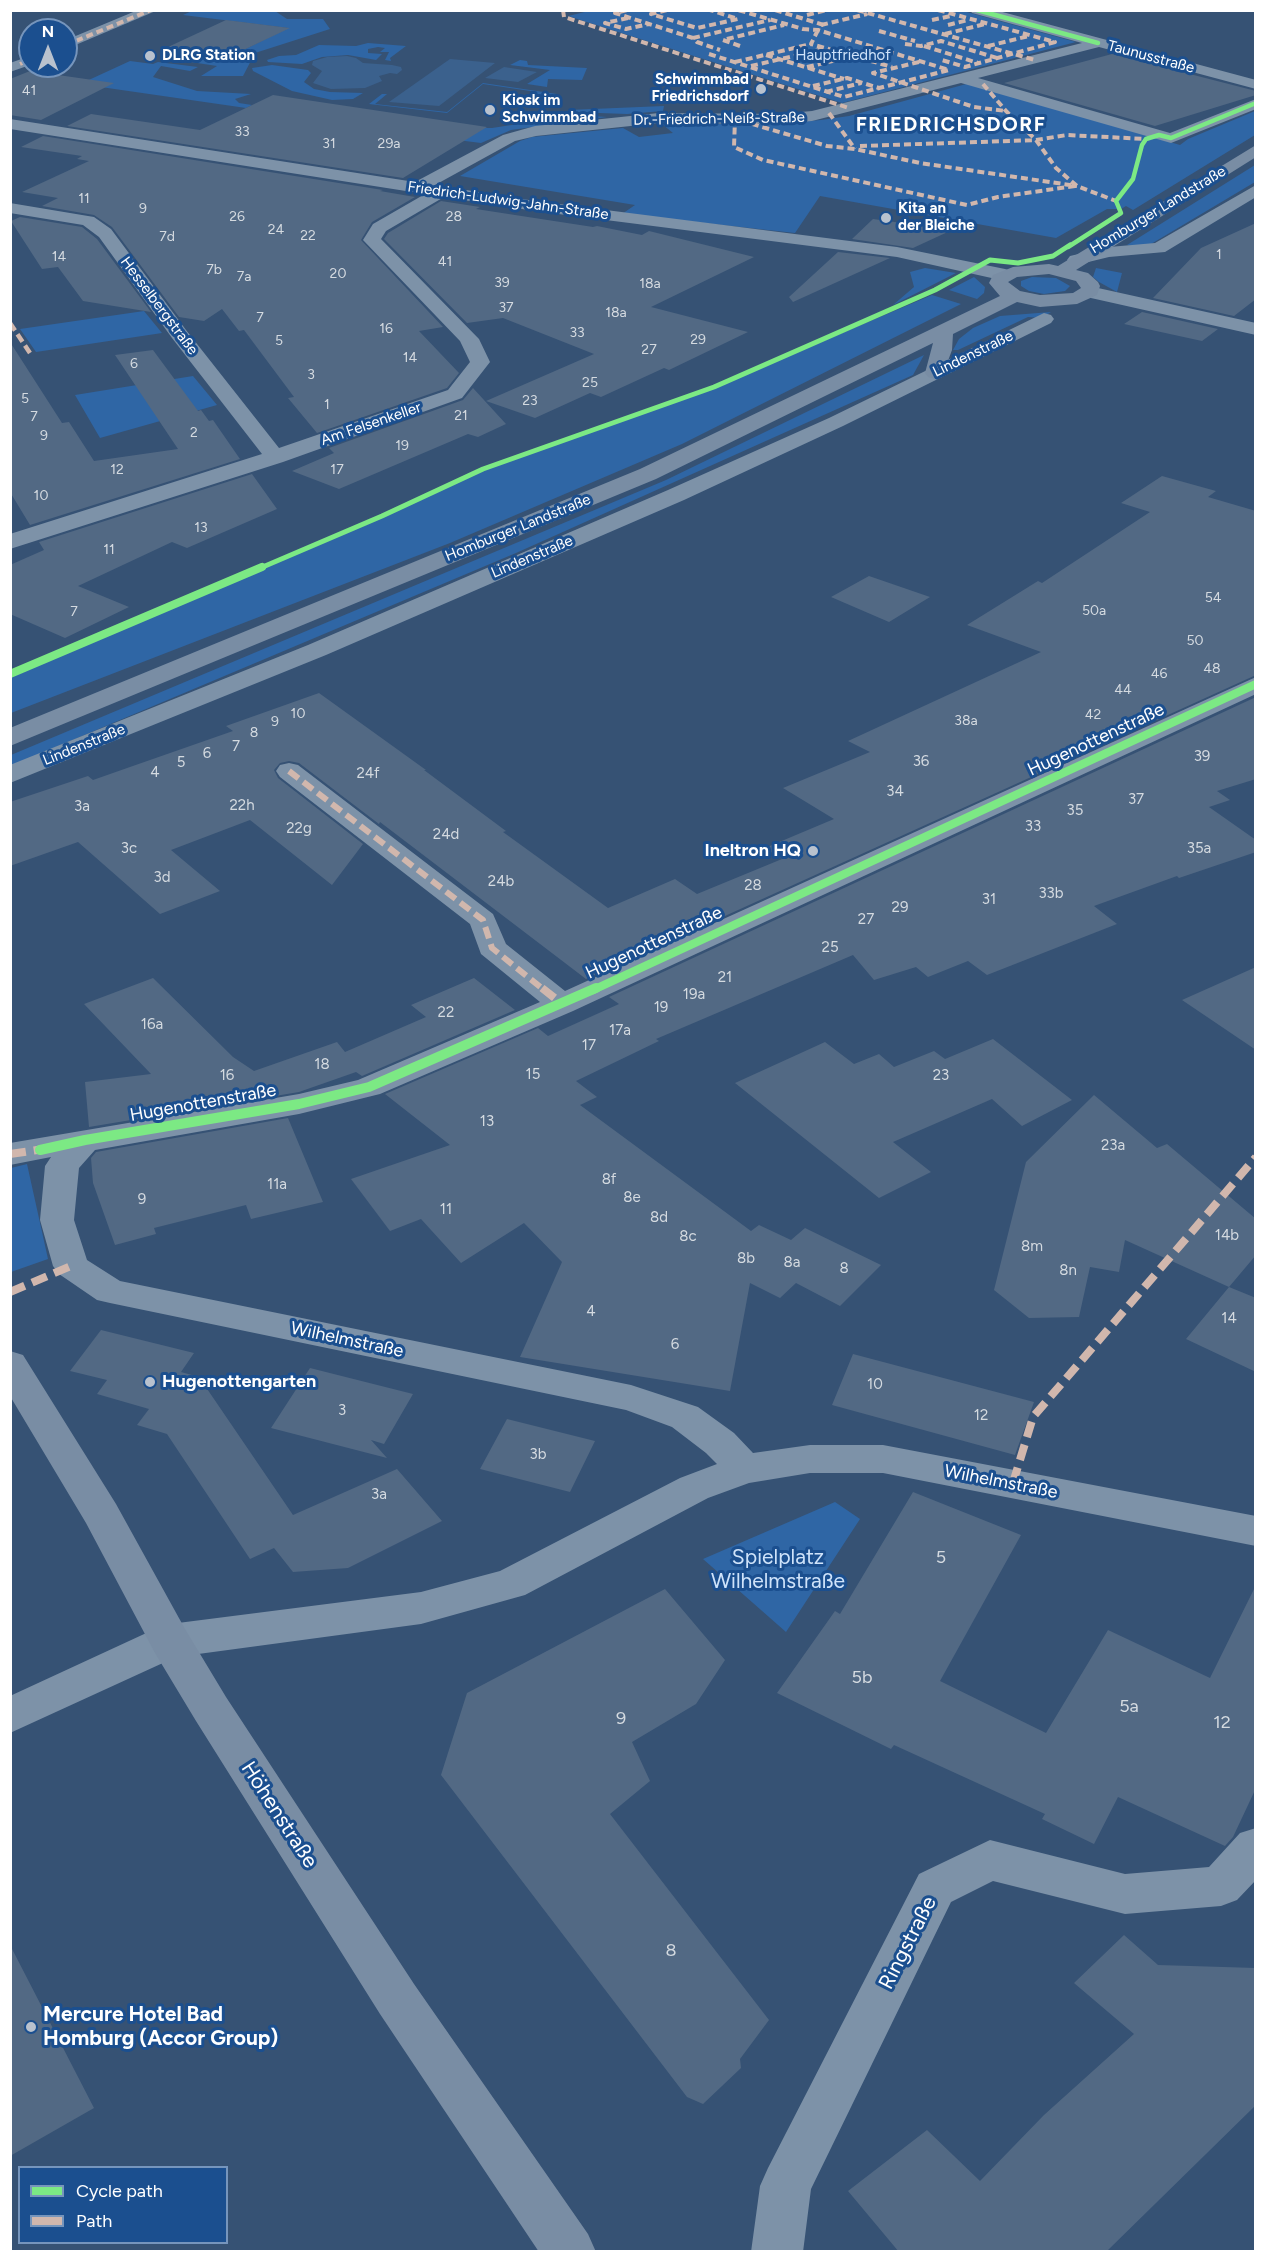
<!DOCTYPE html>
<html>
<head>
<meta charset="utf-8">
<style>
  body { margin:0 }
  #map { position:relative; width:1266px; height:2262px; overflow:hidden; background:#365274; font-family:Figtree,sans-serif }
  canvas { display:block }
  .frame { position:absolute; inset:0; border:12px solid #fff; pointer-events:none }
  .legend { position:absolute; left:18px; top:2166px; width:210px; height:78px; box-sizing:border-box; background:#1b4f8f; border:2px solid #7695bc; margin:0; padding:8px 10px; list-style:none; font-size:18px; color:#fff }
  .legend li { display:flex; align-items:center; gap:12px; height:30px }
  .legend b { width:30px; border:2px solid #7695bc }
  .north { position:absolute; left:18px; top:18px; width:60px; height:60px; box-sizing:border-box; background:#1b4f8f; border:2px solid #7695bc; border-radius:50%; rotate:0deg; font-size:16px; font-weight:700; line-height:24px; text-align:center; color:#fff }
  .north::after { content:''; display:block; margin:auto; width:21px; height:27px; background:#b9c2ce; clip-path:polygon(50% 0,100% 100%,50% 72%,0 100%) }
</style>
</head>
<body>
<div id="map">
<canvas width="1266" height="2262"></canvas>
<div class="frame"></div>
<ul class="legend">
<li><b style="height:8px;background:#7ce984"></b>Cycle path</li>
<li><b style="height:8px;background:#d1b7ad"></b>Path</li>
</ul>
<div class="north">N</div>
</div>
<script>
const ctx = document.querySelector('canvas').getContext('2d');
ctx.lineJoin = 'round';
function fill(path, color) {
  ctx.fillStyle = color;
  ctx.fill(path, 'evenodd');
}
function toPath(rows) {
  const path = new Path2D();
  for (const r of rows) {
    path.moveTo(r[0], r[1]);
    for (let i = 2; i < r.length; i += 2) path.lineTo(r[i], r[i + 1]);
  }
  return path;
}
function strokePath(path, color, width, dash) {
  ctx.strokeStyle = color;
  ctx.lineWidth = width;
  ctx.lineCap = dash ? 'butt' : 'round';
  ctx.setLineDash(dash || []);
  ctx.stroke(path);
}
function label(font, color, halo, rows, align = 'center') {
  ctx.font = font + ' Figtree,sans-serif';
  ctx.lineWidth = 6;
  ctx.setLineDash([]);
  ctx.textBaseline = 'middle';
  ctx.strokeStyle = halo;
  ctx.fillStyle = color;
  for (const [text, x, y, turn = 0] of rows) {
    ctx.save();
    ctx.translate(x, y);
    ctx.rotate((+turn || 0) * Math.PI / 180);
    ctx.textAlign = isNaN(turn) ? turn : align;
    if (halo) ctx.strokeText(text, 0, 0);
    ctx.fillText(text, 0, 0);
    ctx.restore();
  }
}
fill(toPath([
  [593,10,963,11,1076,42,842,103,568,16],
  [192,11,275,11,287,19,323,19,330,29,255,53,243,76,201,76,217,66,184,61,182,53,189,49,233,55,288,28,183,15],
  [368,43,406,46,390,58,391,61,385,60,389,52,380,52,385,48,378,47,368,49,368,53,382,54,376,60,348,55,322,57,302,64,268,62,267,60,279,56,296,55,319,45,356,46],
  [520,60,527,61,528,65,587,68,582,80,548,79,547,87,527,84,550,70,510,65],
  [130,61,153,64,158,62,198,67,190,71,161,66,153,77,197,91,251,94,235,99,239,103,252,105,246,108,80,84],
  [272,65,308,70,311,73,304,82,314,89,330,92,363,93,353,99,332,100,292,91,253,71,252,68],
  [483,83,557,94,535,99,530,98,537,92,483,84,447,113,369,104,382,94,387,94,375,104,447,112],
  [970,83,1180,145,1188,139,1255,111,1255,135,1133,210,1126,206,1121,209,1107,209,1056,238,820,196,795,233,622,214,635,205,460,176,520,141,532,137,623,128,639,137,673,133,662,124,774,124,821,120,849,116],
  [664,106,663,111,627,114,572,112,568,110],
  [576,115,607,117,511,130,481,143,449,139,468,128,492,128],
  [1255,165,1255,182,1151,244,1138,247,1127,245],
  [925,268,956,273,893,305,914,287,910,272],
  [1096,268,1122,273,1117,292,1099,282,1093,277],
  [974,277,985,287,984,293,977,299,949,290],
  [1032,277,1056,278,1070,286,1065,291,1044,294,1029,291,1021,286,1021,281],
  [932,295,961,304,682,444,450,543,11,713,11,674,382,516,483,469,714,387],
  [144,311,162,333,36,352,20,329],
  [1051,312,1041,318,1028,317,958,350,953,350,959,339,973,328,1000,316],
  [924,355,913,375,516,553,11,766,11,755,666,480],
  [193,376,217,405,100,438,75,395],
  [27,1164,48,1259,11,1272,11,1168],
  [835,1502,860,1519,786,1632,703,1559]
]), '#2f66a5');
fill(toPath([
  [347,56,356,58,363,63,392,65,401,67,402,70,397,74,390,73,379,76,382,81,365,88,331,89,313,83,322,71,312,65,313,61,327,57],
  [450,59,495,63,439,106,389,102],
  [504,67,537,72,518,82,485,78]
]), '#3b618d');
fill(toPath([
  [226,20,290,28,233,55,168,47],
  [1112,54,1256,91,1256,95,1155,126,1004,83],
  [30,71,114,83,41,120,10,115,10,79],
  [273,95,487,127,403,178,67,126,91,114,200,130],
  [43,136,383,190,380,191,415,197,372,222,361,240,443,327,419,331,459,373,447,388,317,433,288,398,294,397,244,330,239,331,222,309,204,321,179,317,112,227,94,215,42,206,58,198,22,192,89,161,77,159,82,156,21,147],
  [441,201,480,207,476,209,593,227,597,226,642,235,649,231,754,257,651,307,748,332,669,370,664,368,601,397,590,393,535,418,486,401,594,354,503,318,467,323,384,239,388,233],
  [20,217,82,227,97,239,151,312,83,301,58,267,42,269,11,221],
  [873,219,952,230,913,248,852,239],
  [1256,223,1256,299,1234,316,1153,298,1201,248],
  [838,252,890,258,793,302,789,297],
  [1142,312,1218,329,1202,341,1124,324],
  [10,342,62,423,69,422,94,461,178,449,115,355,153,350,198,411,201,410,209,421,213,420,240,459,30,525,10,492],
  [473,388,506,424,478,437,468,434,339,489,292,471,334,453,329,448,463,400],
  [252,474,277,509,187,548,172,542,78,586,129,607,65,638,10,614,10,565,44,550,39,542],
  [1162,476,1216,491,1208,497,1256,511,1256,675,586,979,380,822,379,824,299,763,289,761,280,763,274,770,278,778,363,844,332,885,250,820,171,850,220,891,160,914,78,842,10,866,10,802,88,776,93,780,130,767,233,731,226,726,319,693,426,770,424,770,506,831,503,832,608,908,675,879,697,894,782,859,765,848,834,819,783,788,870,752,848,741,1041,652,967,625,1038,581,1042,583,1150,512,1121,503],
  [869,576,930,597,889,622,831,597],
  [1256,697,1256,779,1217,791,1230,800,1209,807,1256,840,1256,852,1179,878,1177,876,1094,906,1117,924,987,975,968,961,928,977,916,967,874,980,853,955,656,1039,659,1041,576,1081,597,1097,580,1105,751,1231,759,1225,791,1240,805,1228,881,1265,840,1306,796,1283,780,1298,750,1283,730,1391,520,1357,562,1262,524,1223,461,1263,421,1219,390,1231,351,1179,450,1145,385,1094,538,1028,548,1036,619,1004,609,997],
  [1256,967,1256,1050,1182,1000],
  [153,978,233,1057,254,1071,337,1042,345,1052,426,1017,411,1005,474,978,515,1010,362,1076,356,1072,299,1092,89,1127,85,1082,151,1074,84,1004],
  [993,1039,1072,1100,1022,1126,992,1099,893,1142,931,1172,879,1198,735,1083,825,1042,854,1064,879,1054,894,1067,934,1051,945,1059],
  [1094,1095,1157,1148,1167,1144,1256,1219,1256,1255,1229,1287,1125,1240,1119,1272,1090,1267,1079,1317,1029,1318,994,1290,1026,1162],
  [288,1118,323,1202,251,1219,246,1205,154,1228,156,1234,115,1245,93,1183,91,1158,96,1152],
  [1229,1287,1256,1298,1256,1372,1186,1339],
  [101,1330,194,1353,181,1372,199,1377,293,1515,397,1469,442,1521,348,1568,293,1572,274,1548,250,1559,167,1434,137,1425,149,1409,97,1394,107,1380,70,1371],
  [853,1354,1034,1402,1015,1455,832,1405],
  [310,1368,413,1394,384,1444,371,1440,387,1458,271,1428],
  [507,1419,595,1441,570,1492,480,1469],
  [913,1492,1021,1535,940,1681,1046,1733,1108,1630,1210,1678,1256,1585,1256,1788,1233,1837,1225,1846,1118,1797,1094,1844,1042,1819,1045,1814,894,1745,891,1749,777,1693,835,1611,840,1614],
  [665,1589,725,1660,696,1704,632,1742,650,1781,610,1814,769,2020,740,2059,741,2068,703,2104,687,2097,441,1775,467,1693],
  [1124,1935,1158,1965,1256,1968,1256,2105,1106,2252,899,2252,848,2191,927,2130,980,2181,1044,2115,1134,2034,1074,1983],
  [10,1945,94,2108,10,2156]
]), '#526984');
fill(toPath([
  [138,10,158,10,66,49,66,40,138,10],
  [970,10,995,10,1256,80,1256,89,1099,47,978,78,1170,133,1256,99,1256,109,1171,143,961,83,812,121,779,124,659,123,536,136,515,141,435,185,535,201,897,247,1005,269,1011,271,1014,275,1011,279,1005,281,897,257,535,211,444,197,386,231,381,239,479,339,490,362,462,398,283,462,10,549,10,534,262,454,172,338,99,237,83,225,10,213,10,203,94,217,111,229,186,330,279,448,448,390,470,362,460,341,363,240,373,224,425,194,10,129,10,119,415,182,503,135,535,126,659,113,779,114,812,111,1082,43,972,13,970,10],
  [30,56,30,65,10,72,10,63,30,56],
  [1256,185,1256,197,1165,252,1109,257,1076,265,1070,264,1067,260,1070,256,1109,247,1155,243,1256,185],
  [1089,286,1256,323,1256,335,1082,296,1080,292,1082,288,1089,286],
  [1044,313,1051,315,1054,319,1051,323,843,426,684,500,326,655,10,783,10,765,308,645,668,490,829,418,1044,313],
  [1256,677,1256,694,573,1011,380,1094,299,1114,95,1150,79,1168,74,1220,87,1260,120,1281,631,1385,698,1407,734,1433,753,1453,810,1445,883,1445,1256,1516,1256,1546,883,1473,810,1473,749,1483,708,1498,525,1595,421,1624,176,1657,10,1733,10,1696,155,1629,170,1624,421,1592,500,1571,680,1478,717,1464,706,1453,672,1427,626,1410,110,1303,97,1300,59,1274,53,1266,40,1220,45,1166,51,1157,10,1165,10,1143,299,1094,358,1080,540,1002,481,954,470,924,280,777,276,771,280,765,289,763,298,765,493,914,506,944,565,991,1256,677],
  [1256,1828,1256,1880,1237,1900,1221,1906,1125,1914,993,1881,951,1902,811,2189,803,2252,751,2252,760,2186,768,2168,919,1874,990,1840,1125,1874,1209,1867,1240,1833,1256,1828]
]), '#7d92a8');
fill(toPath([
  [1256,145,1256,157,1076,270,1088,273,1098,282,1100,286,1097,295,1077,304,1040,307,1017,302,953,334,952,350,942,377,935,379,928,377,925,373,933,343,656,479,10,746,10,728,640,469,1000,296,989,283,993,275,1013,267,1049,264,1058,266,1256,145],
  [1049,274,1076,281,1081,288,1073,293,1040,295,1020,291,1008,282,1017,277,1049,274],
  [10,1351,23,1355,116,1504,185,1629,226,1697,414,1984,588,2234,596,2252,539,2252,380,2014,196,1721,155,1653,86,1523,10,1396,10,1351]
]), '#798da4');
strokePath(toPath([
  [563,10,564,17,849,108],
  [627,10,615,13,693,38,697,42,720,50],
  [667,10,651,14,697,28,738,19,710,10],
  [775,10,827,26],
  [857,10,1035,60],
  [938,10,1055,42,965,67,942,60],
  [807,15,827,10],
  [628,18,605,23,626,29,649,24],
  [932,20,951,16],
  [821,25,867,14],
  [948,25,968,20],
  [818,30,811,44,892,67],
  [879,31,915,41],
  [945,34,985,24],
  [693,38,770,20],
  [905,44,921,46,941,41,997,58],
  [66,45,151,10],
  [740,46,723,40,784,25],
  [924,46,978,63],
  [988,46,1029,36],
  [709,54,844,97,949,70,818,30,803,29,738,10],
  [766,55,844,79],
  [735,62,811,44],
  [919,62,873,73,974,107,1006,111],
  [20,64,30,60],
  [751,66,824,49],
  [807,67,854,56],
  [983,84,1006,111,1036,140,1056,168,1077,186,1116,201],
  [813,86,847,78,879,88],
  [826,92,861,83],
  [829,113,855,149],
  [860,146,1036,140,1067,135,1146,139],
  [1075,186,998,197,967,205,763,160,734,147,735,119,827,146,855,149,920,163,1077,186]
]), '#d1b7ad', 4, [7, 4]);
strokePath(toPath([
  [10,323,32,356]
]), '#d1b7ad', 4.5, [9, 4.5]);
strokePath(toPath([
  [289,771,483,920,492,948,544,990]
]), '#d1b7ad', 6, [12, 6]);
strokePath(toPath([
  [542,988,562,1004],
  [10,1154,44,1149],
  [10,1292,71,1266],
  [1013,1483,1033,1417,1256,1157]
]), '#d1b7ad', 8, [16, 8]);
strokePath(toPath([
  [977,10,1098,43],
  [1068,247,1121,213,1116,201,1133,179,1142,145,1146,139,1159,135,1171,138,1256,103]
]), '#7ce984', 4.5);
strokePath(toPath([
  [258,569,382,516,483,469,714,387,935,290,990,260,1018,263,1053,256,1070,245]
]), '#7ce984', 5);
strokePath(toPath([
  [10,674,262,567],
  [593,990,1256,684]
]), '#7ce984', 8);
strokePath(toPath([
  [40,1150,85,1140,299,1104,369,1087,596,988]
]), '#7ce984', 10);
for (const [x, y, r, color] of [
  [150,56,6,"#b9c2ce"],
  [761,89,6,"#b9c2ce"],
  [490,110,6,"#b9c2ce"],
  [886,218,6,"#b9c2ce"],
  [813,851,6,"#b9c2ce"],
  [150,1382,6,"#b9c2ce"],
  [31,2027,6,"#b9c2ce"]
]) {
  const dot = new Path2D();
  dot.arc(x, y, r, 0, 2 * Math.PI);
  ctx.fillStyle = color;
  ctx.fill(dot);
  strokePath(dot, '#1b4f8f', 2);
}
label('14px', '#d4dae0', null, [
  ["41",29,91],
  ["33",242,132],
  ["31",329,144],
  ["29a",389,144],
  ["11",84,199],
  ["9",143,209],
  ["26",237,217],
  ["28",454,217],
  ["24",276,230],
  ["22",308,236],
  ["7d",167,237],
  ["1",1219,255],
  ["14",59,257],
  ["41",445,262],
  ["7b",214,270],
  ["20",338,274],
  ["7a",244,277],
  ["39",502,283],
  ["18a",650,284],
  ["37",506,308],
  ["18a",616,313],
  ["7",260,318],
  ["16",386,329],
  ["33",577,333],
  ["29",698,340],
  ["5",279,341],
  ["27",649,350],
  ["14",410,358],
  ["6",134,364],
  ["3",311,375],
  ["25",590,383],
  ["5",25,399],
  ["23",530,401],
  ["1",327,405],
  ["21",461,416],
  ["7",34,417],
  ["2",194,433],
  ["9",44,436],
  ["19",402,446],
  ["12",117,470],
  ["17",337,470],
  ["10",41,496],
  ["13",201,528],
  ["11",109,550],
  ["54",1213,598],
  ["50a",1094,611],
  ["7",74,612],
  ["50",1195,641],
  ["48",1212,669],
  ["46",1159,674],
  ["44",1123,690],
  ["10",298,714],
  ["42",1093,715],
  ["38a",966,721],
  ["9",275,722],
  ["8",254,733]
]);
label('bold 15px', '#fff', '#1b4f8f', [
  ["DLRG Station",162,56],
  ["Schwimmbad",749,80,"right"],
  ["Friedrichsdorf",749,97,"right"],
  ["Kiosk im",502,101],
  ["Schwimmbad",502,118],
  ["Kita an",898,209],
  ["der Bleiche",898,226]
], 'left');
label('15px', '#cfe3fa', '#1b4f8f', [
  ["Hauptfriedhof",843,56]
]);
label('15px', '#fff', '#1b4f8f', [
  ["Taunusstraße",1151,57,15],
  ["Dr.-Friedrich-Neiß-Straße",719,119,-1],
  ["Friedrich-Ludwig-Jahn-Straße",508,201,8],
  ["Homburger Landstraße",1158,210,-31],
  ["Hesselbergstraße",159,306,53],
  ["Lindenstraße",973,354,-26],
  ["Am Felsenkeller",371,424,-19],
  ["Homburger Landstraße",518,528,-22],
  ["Lindenstraße",532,557,-23],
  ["Lindenstraße",84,745,-22]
]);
label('15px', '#d4dae0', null, [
  ["7",236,747],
  ["6",207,754],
  ["39",1202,757],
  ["36",921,762],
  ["5",181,763],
  ["4",155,773],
  ["24f",368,774],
  ["34",895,792],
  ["37",1136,800],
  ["22h",242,806],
  ["3a",82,807],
  ["35",1075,811],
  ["33",1033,827],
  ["22g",299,829],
  ["24d",446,835],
  ["3c",129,849],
  ["35a",1199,849],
  ["3d",162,878],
  ["24b",501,882],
  ["28",753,886],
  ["33b",1051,894],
  ["31",989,900],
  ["29",900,908],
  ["27",866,920],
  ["25",830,948],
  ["21",725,978],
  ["19a",694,995],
  ["19",661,1008],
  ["22",446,1013],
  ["16a",152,1025],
  ["17a",620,1031],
  ["17",589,1046],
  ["18",322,1065],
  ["15",533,1075],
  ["16",227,1076],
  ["23",941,1076],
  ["13",487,1122],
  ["23a",1113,1146],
  ["8f",609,1180],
  ["11a",277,1185],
  ["8e",632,1198],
  ["9",142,1200],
  ["11",446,1210],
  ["8d",659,1218],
  ["14b",1227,1236],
  ["8c",688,1237],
  ["8m",1032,1247],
  ["8b",746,1259],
  ["8a",792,1263],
  ["8",844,1269],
  ["8n",1068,1271],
  ["4",591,1312],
  ["14",1229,1319],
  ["6",675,1345],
  ["10",875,1385],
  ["3",342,1411],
  ["12",981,1416],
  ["3b",538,1455],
  ["3a",379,1495]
]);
label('18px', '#fff', '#1b4f8f', [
  ["Hugenottenstraße",1096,740,-25],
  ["Hugenottenstraße",654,943,-25],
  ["Hugenottenstraße",203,1103,-10],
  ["Wilhelmstraße",347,1340,12],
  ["Wilhelmstraße",1001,1482,11]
]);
label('bold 18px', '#fff', '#1b4f8f', [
  ["Ineltron HQ",801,851],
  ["Hugenottengarten",162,1382,"left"]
], 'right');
label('18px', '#d4dae0', null, [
  ["5",941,1558],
  ["5b",862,1678],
  ["5a",1129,1707],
  ["9",621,1719],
  ["12",1222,1723],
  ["8",671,1951]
]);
ctx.letterSpacing = '1.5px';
label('bold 20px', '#fff', '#1b4f8f', [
  ["FRIEDRICHSDORF",951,125]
]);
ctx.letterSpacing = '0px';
label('21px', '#cfe3fa', '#1b4f8f', [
  ["Spielplatz",778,1558],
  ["Wilhelmstraße",778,1582]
]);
label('21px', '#fff', '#1b4f8f', [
  ["Höhenstraße",279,1815,57],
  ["Ringstraße",908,1943,-63]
]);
label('bold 21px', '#fff', '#1b4f8f', [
  ["Mercure Hotel Bad",43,2015],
  ["Homburg (Accor Group)",43,2039]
], 'left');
</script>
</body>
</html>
